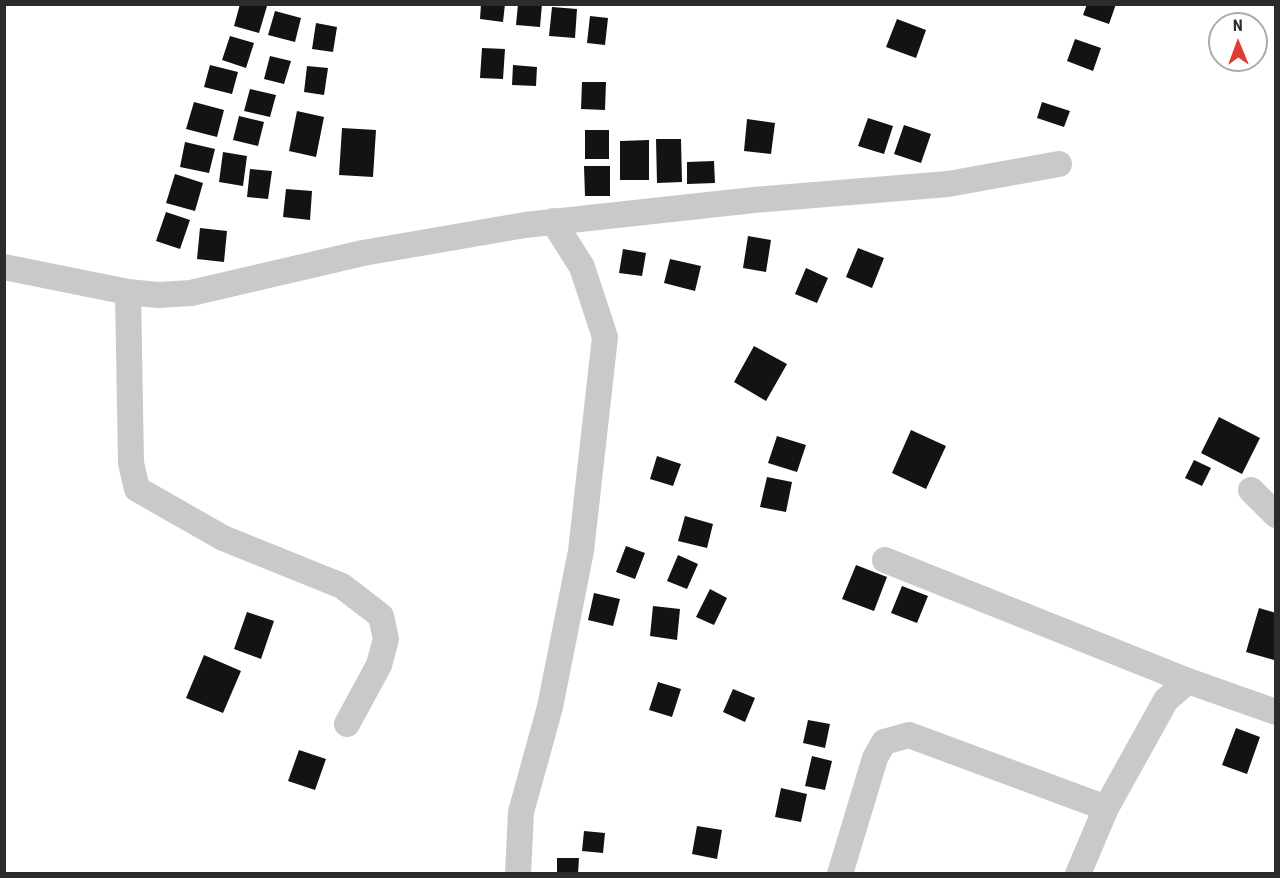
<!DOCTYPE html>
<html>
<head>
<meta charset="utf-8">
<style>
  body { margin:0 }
  #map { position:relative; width:1280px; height:878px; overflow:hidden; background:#fff; font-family:"Roboto Condensed",sans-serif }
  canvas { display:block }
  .frame { position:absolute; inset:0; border:6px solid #2c2c2c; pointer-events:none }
  .north { position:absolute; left:1208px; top:12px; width:60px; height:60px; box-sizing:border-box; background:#fff; border:2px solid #ababab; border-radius:50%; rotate:359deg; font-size:16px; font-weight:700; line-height:24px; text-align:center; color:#2c2c2c }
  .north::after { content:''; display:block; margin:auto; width:21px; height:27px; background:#df3c32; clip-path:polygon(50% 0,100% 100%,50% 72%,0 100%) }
</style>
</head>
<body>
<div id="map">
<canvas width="1280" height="878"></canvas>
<div class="frame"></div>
<div class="north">N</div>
</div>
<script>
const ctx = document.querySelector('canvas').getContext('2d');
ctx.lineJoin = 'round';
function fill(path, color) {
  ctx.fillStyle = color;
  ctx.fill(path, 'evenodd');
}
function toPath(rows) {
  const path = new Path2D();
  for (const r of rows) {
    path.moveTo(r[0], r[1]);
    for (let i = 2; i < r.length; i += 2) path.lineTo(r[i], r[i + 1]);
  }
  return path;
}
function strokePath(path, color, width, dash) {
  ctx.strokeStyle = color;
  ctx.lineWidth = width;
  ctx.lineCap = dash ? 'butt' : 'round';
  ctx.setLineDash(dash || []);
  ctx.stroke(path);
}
fill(toPath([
  [240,4,267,6,259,33,234,26],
  [481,4,505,4,503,22,480,19],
  [518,4,542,4,540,27,516,25],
  [1087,4,1116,4,1109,24,1083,15],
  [552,7,577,9,575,38,549,36],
  [275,11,301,18,295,42,268,35],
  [590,16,608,18,605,45,587,43],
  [897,19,926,30,916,58,886,47],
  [316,23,337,27,333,52,312,49],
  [230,36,254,43,246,68,222,60],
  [1075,39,1101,48,1093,71,1067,61],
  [482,48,505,49,503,79,480,78],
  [270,56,291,61,284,84,264,79],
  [210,65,238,72,232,94,204,87],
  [513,65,537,67,536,86,512,85],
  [307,66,328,68,324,95,304,92],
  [582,82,606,82,605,110,581,109],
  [250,89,276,95,270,117,244,111],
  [194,102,224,110,217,137,186,129],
  [1042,102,1070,111,1064,127,1037,118],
  [297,111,324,117,316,157,289,151],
  [239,116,264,122,258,146,233,140],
  [868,118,893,126,884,154,858,146],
  [747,119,775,123,771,154,744,151],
  [904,125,931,134,921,163,894,154],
  [342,128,376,130,373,177,339,175],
  [585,130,609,130,609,159,585,159],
  [656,139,681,139,682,182,657,183],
  [649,140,649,180,620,180,620,141],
  [185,142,215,149,209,173,180,167],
  [223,152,247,156,243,186,219,182],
  [714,161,715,183,687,184,687,162],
  [584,166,610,166,610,196,585,196],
  [250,169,272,171,268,199,247,197],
  [175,174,203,183,195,211,166,203],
  [286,189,312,191,310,220,283,217],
  [166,212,190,220,180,249,156,241],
  [200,228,227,231,224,262,197,259],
  [748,236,771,240,766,272,743,268],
  [858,248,884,258,872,288,846,277],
  [623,249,646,253,642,276,619,273],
  [670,259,701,266,695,291,664,283],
  [806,268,828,278,817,303,795,294],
  [754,346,787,364,766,401,734,382],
  [1219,417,1260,438,1242,474,1201,453],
  [911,430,946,446,926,489,892,473],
  [777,436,806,445,797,472,768,463],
  [657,456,681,464,673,486,650,479],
  [1194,460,1211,468,1202,486,1185,478],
  [767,477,792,482,786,512,760,507],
  [685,516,713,524,707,548,678,541],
  [626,546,645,553,635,579,616,572],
  [678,555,698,564,687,589,667,581],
  [856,565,887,577,874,611,842,599],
  [902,586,928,596,917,623,891,613],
  [710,589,727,598,714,625,696,617],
  [594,593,620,599,613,626,588,620],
  [653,606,680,609,677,640,650,636],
  [1259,608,1276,613,1274,660,1246,652],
  [247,612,274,621,261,659,234,649],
  [204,655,241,671,223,713,186,698],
  [658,682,681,689,672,717,649,710],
  [733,689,755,698,745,722,723,712],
  [808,720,830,724,825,748,803,743],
  [1236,728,1260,737,1247,774,1222,765],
  [299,750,326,759,315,790,288,781],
  [812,756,832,761,825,790,805,786],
  [781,788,807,794,801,822,775,817],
  [697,826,722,830,717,859,692,854],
  [584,831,605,833,603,853,582,851],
  [557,858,579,858,578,874,557,874]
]), '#131313');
strokePath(toPath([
  [4,267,128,292,158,295,191,293,363,253,525,225,754,200,948,184,1059,164],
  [128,292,131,463,137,489,223,538,342,586,381,616,386,639,379,665,347,724],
  [1251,490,1276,515],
  [885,560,1188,681,1276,712],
  [518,874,521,812,550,707,581,551,605,337,582,267,553,221],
  [840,874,875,758,884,742,909,735,1106,808],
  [1078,874,1106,808,1166,700,1188,681]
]), '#c9c9c9', 26);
</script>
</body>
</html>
